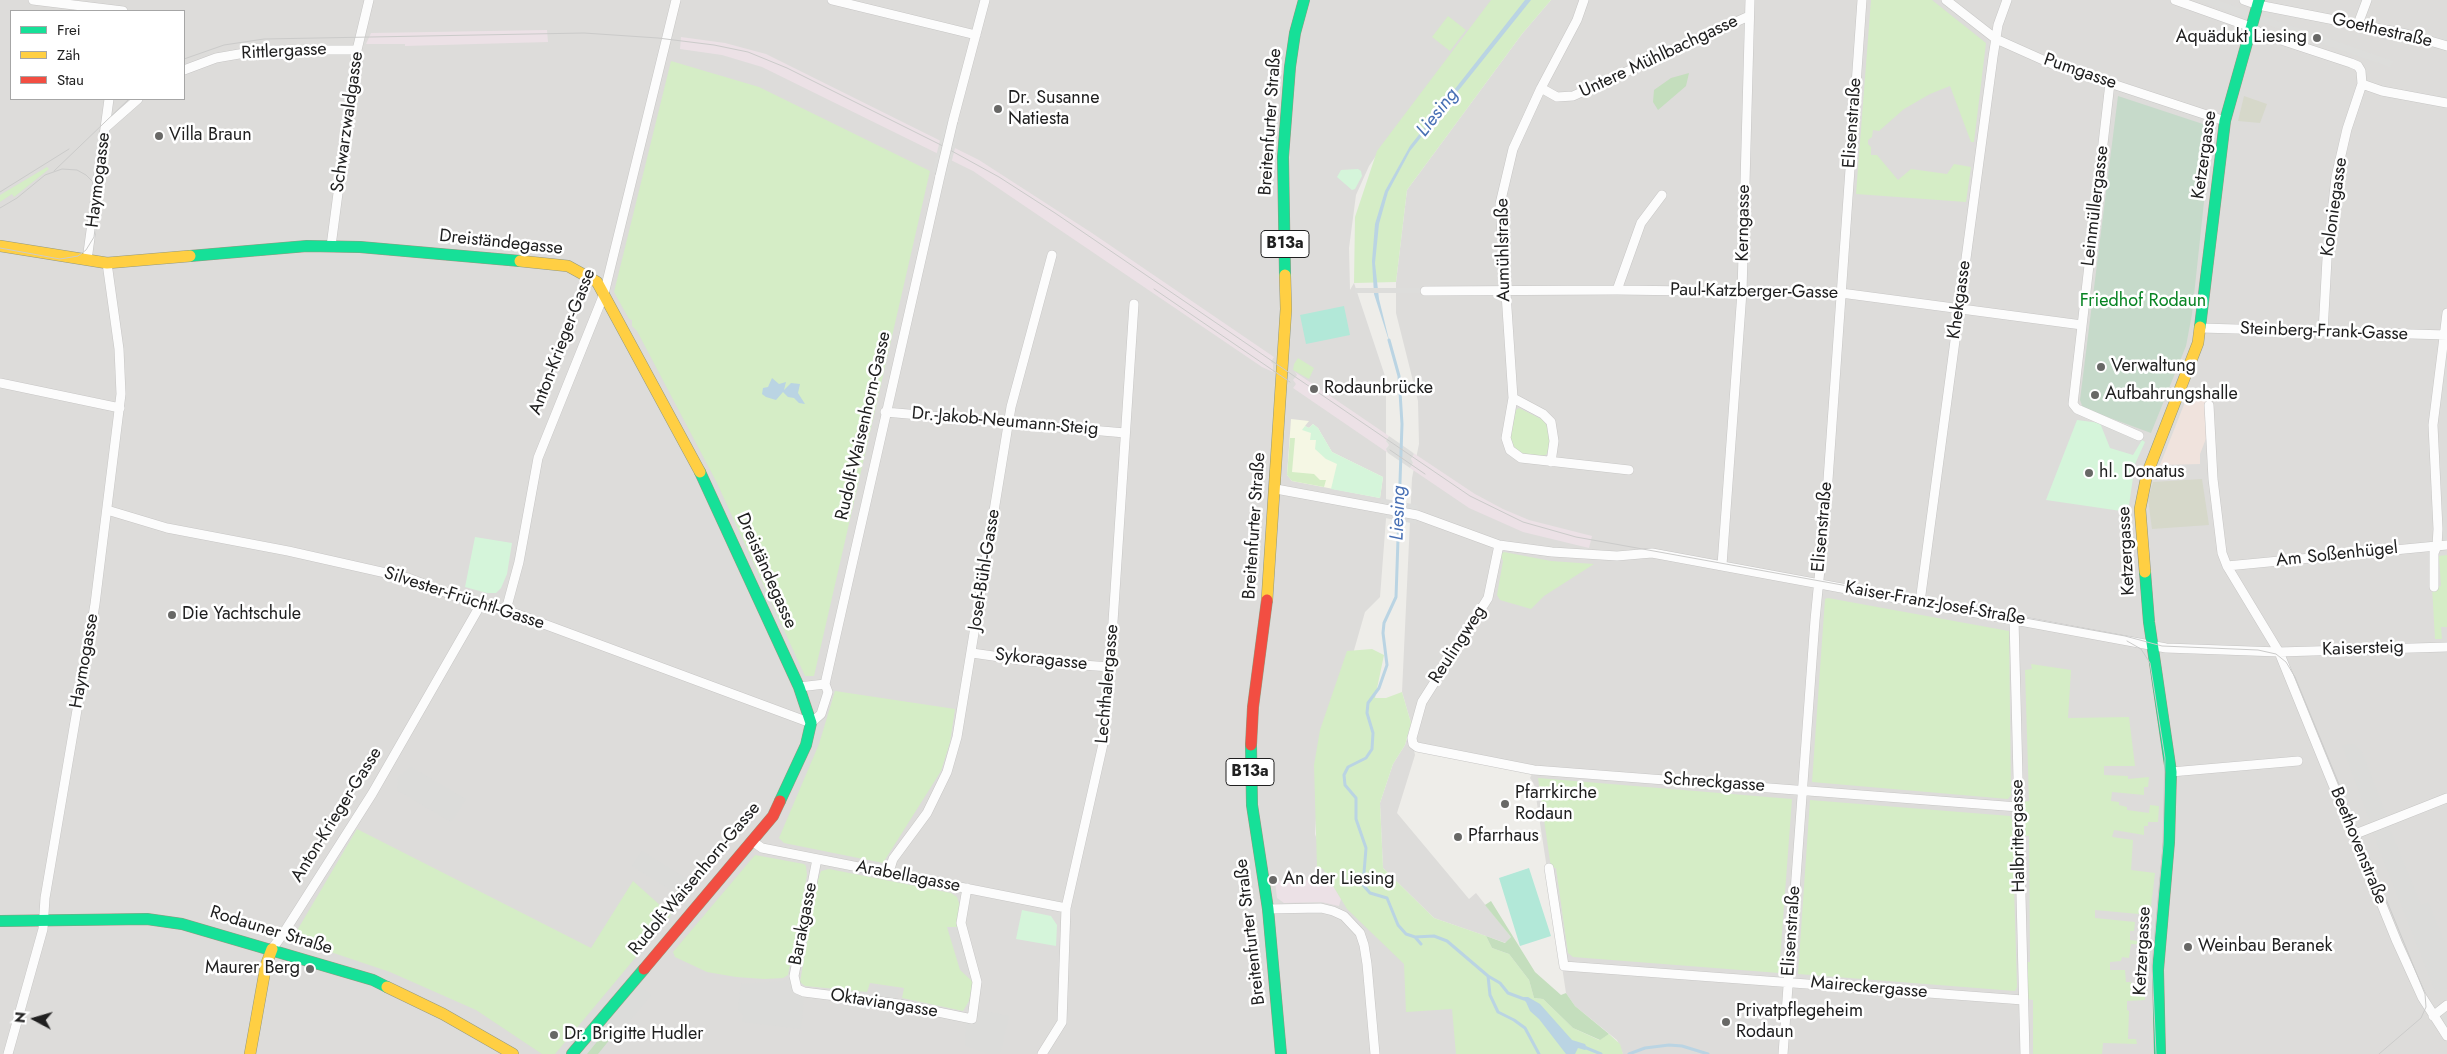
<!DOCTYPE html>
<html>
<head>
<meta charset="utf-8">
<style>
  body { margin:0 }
  #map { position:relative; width:2447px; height:1054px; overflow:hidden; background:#eeede9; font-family:Jost,sans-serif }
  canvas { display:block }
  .legend { position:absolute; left:10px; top:10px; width:175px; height:90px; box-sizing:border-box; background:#fff; border:1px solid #a6a6a6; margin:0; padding:6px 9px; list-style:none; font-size:15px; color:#202020 }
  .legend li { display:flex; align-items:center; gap:10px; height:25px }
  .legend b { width:25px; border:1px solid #a6a6a6 }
  .north { position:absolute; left:10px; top:994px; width:50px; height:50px; -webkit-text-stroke:4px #fff; paint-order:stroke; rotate:276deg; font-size:14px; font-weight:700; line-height:20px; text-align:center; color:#202020 }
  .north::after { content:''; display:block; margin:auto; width:18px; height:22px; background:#202020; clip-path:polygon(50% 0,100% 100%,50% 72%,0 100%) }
</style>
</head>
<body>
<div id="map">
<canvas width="2447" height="1054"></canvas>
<ul class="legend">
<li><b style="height:6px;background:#16e098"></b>Frei</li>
<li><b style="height:6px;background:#ffcf43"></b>Zäh</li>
<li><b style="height:6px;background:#f24e42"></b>Stau</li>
</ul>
<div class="north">N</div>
</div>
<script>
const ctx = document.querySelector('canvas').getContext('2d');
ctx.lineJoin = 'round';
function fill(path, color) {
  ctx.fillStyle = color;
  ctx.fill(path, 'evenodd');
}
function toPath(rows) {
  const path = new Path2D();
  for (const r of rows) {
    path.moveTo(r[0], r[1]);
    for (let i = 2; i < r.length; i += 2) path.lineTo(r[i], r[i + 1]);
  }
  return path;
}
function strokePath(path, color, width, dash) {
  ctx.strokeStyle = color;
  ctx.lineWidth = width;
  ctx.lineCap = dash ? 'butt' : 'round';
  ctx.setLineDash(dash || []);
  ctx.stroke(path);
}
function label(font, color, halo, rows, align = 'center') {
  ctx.font = font + ' Jost,sans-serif';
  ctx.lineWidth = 5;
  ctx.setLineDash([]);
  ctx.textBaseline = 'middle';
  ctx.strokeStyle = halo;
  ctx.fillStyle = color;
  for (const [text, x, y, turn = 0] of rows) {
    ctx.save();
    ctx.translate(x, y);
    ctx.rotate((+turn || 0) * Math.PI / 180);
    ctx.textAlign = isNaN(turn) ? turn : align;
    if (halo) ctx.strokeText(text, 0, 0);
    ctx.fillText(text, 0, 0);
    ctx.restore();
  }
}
fill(toPath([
  [0,0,1495,0,1391,134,1369,166,1356,195,1349,248,1350,290,1354,283,1386,379,1386,519,1380,597,1365,612,1319,772,1315,834,1330,878,1510,1054,0,1054],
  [11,11,184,11,184,99,11,99],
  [1551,0,2447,0,2447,1054,1623,1054,1617,1040,1575,1006,1566,993,1534,784,1530,778,1534,770,1413,745,1415,755,1397,813,1469,899,1476,893,1511,937,1506,943,1434,918,1383,868,1380,803,1393,764,1405,745,1411,723,1402,692,1412,478,1419,444,1418,401,1396,313,1396,282,1407,190,1522,34]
]), '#dddcda');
fill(toPath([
  [2189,392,2207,399,2207,436,2200,454,2200,464,2160,465]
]), '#f0e3dd');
fill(toPath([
  [547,30,548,42,405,46,405,44,366,44,371,33],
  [681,37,725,43,766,54,979,160,1092,233,1274,357,1271,362,1273,364,1273,372,1262,367,973,171,762,67,722,55,680,49],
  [1295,372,1389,436,1386,441,1389,445,1386,449,1388,453,1293,388,1296,384,1293,380,1297,375],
  [1412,452,1475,494,1503,509,1529,520,1592,536,1589,548,1523,532,1469,508,1410,468,1413,463,1411,459,1414,454],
  [1329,879,1341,899,1339,906,1321,902,1284,903,1277,898,1275,881]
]), '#ece1e6');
fill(toPath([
  [1291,419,1309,421,1305,426,1309,428,1313,424,1318,428,1332,452,1383,477,1380,498,1292,481,1287,475]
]), '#f5f7e4');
fill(toPath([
  [2104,417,2144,436,2133,455,2110,448,2100,423],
  [2354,744,2362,752,2387,817,2371,824,2342,745],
  [411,767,466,799,451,822,397,790,398,777],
  [2388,825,2421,905,2428,902,2447,948,2447,988,2436,993,2372,831],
  [642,851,692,882,674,904,670,900,674,892,632,866],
  [946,926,962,927,976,978,959,968],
  [788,978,804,998,801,1029,742,1022,743,1015,738,1009,741,984,783,981],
  [633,980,651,995,621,1031,602,1016],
  [875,986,899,988,896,1004,873,1000],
  [978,1009,1009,1016,1000,1054,988,1054,965,1046,966,1017,972,1019]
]), '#dcdcda');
fill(toPath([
  [2244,96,2267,104,2260,123,2238,121],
  [2202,479,2209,525,2152,529,2148,499,2153,482]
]), '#d6d8ca');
fill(toPath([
  [1491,0,1551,0,1522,34,1407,190,1396,282,1354,283,1355,217,1377,151],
  [1871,0,1932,0,1986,43,1974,142,1971,142,1950,86,1930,94,1904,109,1879,131,1873,130,1872,137,1868,140,1868,144,1871,147,1871,155,1877,155,1898,180,1911,169,1947,174,1954,164,1971,167,1966,202,1856,194],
  [1448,16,1466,30,1450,51,1432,37],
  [671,61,759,87,930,171,814,676,805,676,717,483,637,331,632,326,632,320,629,319,614,292],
  [47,167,49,169,14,197,12,194,0,202,0,195],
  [1298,358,1314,368,1309,379,1293,370,1294,364],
  [1519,408,1543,420,1547,426,1550,433,1549,447,1547,454,1541,457,1520,453,1511,443,1511,434,1516,410],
  [1290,438,1295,438,1292,472,1314,474,1320,480,1326,480,1324,487,1292,481,1287,475],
  [1504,552,1551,561,1594,564,1544,596,1531,609,1500,600,1497,595,1503,561,1500,554],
  [2447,555,2447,632,2447,627,2441,627,2442,639,2435,639,2432,587,2441,586,2439,556],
  [1828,598,2009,631,2011,795,2008,799,1812,782,1825,599],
  [1372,649,1384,655,1375,698,1386,698,1402,692,1411,723,1405,745,1393,764,1380,803,1383,868,1434,918,1486,936,1492,948,1509,954,1529,980,1534,998,1543,999,1573,1028,1599,1040,1609,1034,1620,1044,1623,1054,1456,1054,1452,1009,1406,1012,1404,964,1347,909,1323,869,1317,867,1314,765,1320,730,1347,651],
  [2031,664,2071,670,2068,718,2129,717,2135,766,2104,766,2104,775,2128,776,2128,779,2149,777,2148,787,2144,787,2144,795,2112,792,2111,801,2119,802,2119,805,2127,807,2127,810,2149,813,2150,805,2159,806,2158,822,2148,822,2148,826,2144,826,2144,835,2114,830,2112,837,2133,840,2131,870,2155,873,2150,915,2095,910,2095,918,2135,922,2134,931,2130,931,2130,940,2147,942,2146,945,2131,944,2129,958,2122,957,2121,961,2110,962,2110,970,2125,970,2126,982,2131,982,2132,986,2142,986,2142,966,2145,967,2145,1000,2127,1001,2127,1010,2129,1011,2128,1039,2136,1039,2137,1044,2103,1043,2102,1054,2033,1054,2033,1000,2026,999,2025,962,2030,962,2029,836,2022,835,2022,802,2029,801,2025,670,2032,669],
  [835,691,955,709,950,742,941,771,883,863,784,843,779,838,819,744],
  [1538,778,1792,799,1779,973,1573,957,1568,953,1556,868,1551,868],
  [1810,800,2010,816,2012,820,2017,987,2015,991,1798,974],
  [357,829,591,948,633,881,671,915,555,1054,542,1054,476,1010,390,972,292,939],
  [755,855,804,864,806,866,807,875,788,975,783,978,764,979,736,977,707,972,675,957,673,952],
  [829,869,951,893,957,897,960,906,957,927,947,927,960,970,973,982,969,1001,963,1011,902,998,904,988,870,983,867,992,805,986,800,982,818,880,821,871]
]), '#d5edc6');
fill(toPath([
  [1689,73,1686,86,1658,110,1653,102,1654,90,1671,78],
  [1491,901,1535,972,1561,995,1566,993,1575,1006,1609,1034,1600,1040,1573,1028,1543,999,1534,998,1529,980,1509,954,1492,948,1486,936,1505,943,1511,937,1485,905],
  [609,1027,615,1033,598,1054,587,1054]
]), '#c4debd');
fill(toPath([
  [2118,96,2212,127,2192,314,2186,346,2151,433,2083,408,2080,400]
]), '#c6daca');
fill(toPath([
  [1358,169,1361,171,1362,176,1355,189,1352,190,1337,177,1341,170],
  [2077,420,2100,423,2110,448,2133,455,2142,440,2145,442,2135,464,2128,512,2046,500],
  [1313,424,1318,428,1332,452,1383,477,1380,498,1331,489,1337,464,1326,459,1315,449,1316,440,1310,440,1311,433,1302,430,1305,426,1309,428],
  [475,537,512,543,507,574,501,588,496,593,487,593,465,587],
  [1022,910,1051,916,1057,925,1056,946,1016,939]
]), '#d5f5da');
fill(toPath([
  [1344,306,1350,335,1306,344,1300,315],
  [1529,868,1551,936,1520,946,1499,878]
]), '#b2e8d8');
fill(toPath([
  [1525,0,1531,0,1410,151,1388,192,1379,224,1375,263,1379,299,1390,344,1374,294,1372,261,1375,224,1385,191,1410,146],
  [772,378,779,384,786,382,784,390,791,383,800,384,798,393,805,404,799,403,794,398,788,397,783,392,776,400,766,397,762,394,763,388,768,387],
  [1521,997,1528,997,1540,1004,1572,1040,1585,1044,1587,1048,1585,1050,1578,1048,1575,1054,1566,1054,1539,1019,1530,1011,1526,1002]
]), '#bad4e3');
fill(toPath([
  [2196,0,2217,0,2393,61,2390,67],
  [946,117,961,124,947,180,932,172],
  [1355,288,1425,288,1425,293,1355,293],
  [1389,436,1412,452,1414,454,1411,459,1413,463,1410,468,1388,453,1386,449,1389,445,1386,441],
  [1380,498,1418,505,1416,524,1385,518]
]), '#dddddb');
strokePath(toPath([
  [1389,340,1399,376,1402,424,1396,597,1384,623,1383,633,1387,665,1379,688,1368,703,1367,713,1373,733,1372,749,1366,758,1348,767,1344,775,1345,785,1356,798,1356,819,1366,848,1363,885,1370,893,1387,898,1398,925,1406,934,1415,937,1434,936,1447,941,1488,976,1500,983,1508,993,1524,999],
  [1415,937,1421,944],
  [1488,976,1490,995,1498,1012,1514,1020,1525,1028,1539,1054],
  [1584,1047,1601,1054],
  [1629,1054,1645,1048,1669,1045,1682,1046,1708,1054]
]), '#bad4e3', 3);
const street = toPath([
  [33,0,123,11],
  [832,0,976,35],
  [1584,0,1577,20,1541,88,1513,149,1500,204,1513,398,1506,438,1510,450,1521,458,1629,470],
  [1946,0,1996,39,2052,64,2225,121],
  [2175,0,2251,27,2260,33,2351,63,2358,66,2361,71,2362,84,2382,91,2447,103],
  [2244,0,2258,5,2406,34,2447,46],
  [2358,24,2367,0],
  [184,70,216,58,262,50,357,50],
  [2110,83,2073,404,2077,409,2139,436],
  [1541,88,1557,97,1573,96,1749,16],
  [953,121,985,0],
  [105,128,138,99],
  [331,246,357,50,369,0],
  [87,260,109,99],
  [1617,290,1641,223,1662,195],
  [1425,291,1617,290,1841,293,2082,325],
  [2201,328,2447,335],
  [2323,332,2327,259,2336,177,2347,129,2362,84],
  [0,383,120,408],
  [1513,398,1543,414,1551,422,1554,441,1551,462],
  [2209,405,2213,479,2222,553,2227,566,2279,652,2397,942,2422,997,2447,1036],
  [885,412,1125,433],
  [1276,489,1417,515,1499,545,1552,552,1617,556,1652,553,2166,648,2279,652,2447,647],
  [107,510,167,528,288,551,408,578,458,597,506,610,811,723,821,714,828,692,825,684,940,176],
  [1499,545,1488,598,1422,702,1412,738,1413,744,1417,747,1534,770,2018,807],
  [1722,565,1742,292,1750,0],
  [2227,566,2447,545],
  [2434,587,2434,553,2437,546,2438,529,2433,425,2447,313],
  [1920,602,1993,57,1998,25,2007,0],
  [506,610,519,562,538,458,604,294,676,0],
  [2014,619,2025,1054],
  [972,653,1028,661,1110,667],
  [799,687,825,684],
  [2171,772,2298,761],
  [2353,835,2447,798],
  [752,841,762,848,1066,908],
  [817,859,794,976,797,989,804,992,899,1004,972,1019,977,982,961,923,967,888],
  [1549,868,1564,966,2023,1000],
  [889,872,893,859,927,813,947,772,957,737,1011,407,1052,255],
  [1268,909,1321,908,1333,911,1344,916,1360,933,1364,945,1367,964,1375,1054],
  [272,949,283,934,372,794,481,604],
  [2433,1016,2447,1005],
  [8,1054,43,929,45,898,95,604,121,394,119,349,107,263],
  [1042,1054,1062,1022,1066,908,1103,744,1110,667,1134,304],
  [1783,1054,1815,620,1826,508,1862,0]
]);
const fast = toPath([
  [190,256,307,246,360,247,520,261],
  [1285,275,1283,157,1290,67,1295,33,1304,0],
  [2200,327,2225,121,2259,0],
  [700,472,799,687,811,723,806,745,780,801],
  [2145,572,2149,622,2171,772,2169,842,2158,970,2160,1054],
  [1251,745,1252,805,1268,909,1281,1054],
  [0,921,147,919,182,924,373,980,387,987],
  [572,1054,644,969]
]);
const slow = toPath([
  [0,246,107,263,190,256],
  [520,261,568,266,597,282,700,472],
  [2145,572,2140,509,2147,474,2198,343,2200,327],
  [1267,600,1286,309,1285,275],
  [387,987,443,1014,513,1054],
  [250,1054,266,965,272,949]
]);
const jam = toPath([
  [1251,745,1253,707,1267,600],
  [644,969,773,816,780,801]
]);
strokePath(street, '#c7c6c5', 10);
strokePath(fast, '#94997f', 12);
strokePath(slow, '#94997f', 12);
strokePath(jam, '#94997f', 12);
strokePath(street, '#fcfcfc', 9);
strokePath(fast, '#16e098', 11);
strokePath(slow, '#ffcf43', 11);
strokePath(jam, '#f24e42', 11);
strokePath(toPath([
  [184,59,224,45,264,39,584,33,658,38,714,45,748,52,787,68,939,144,999,177,1055,213,1470,496,1523,522,1576,537,2125,636,2162,646,2258,650,2276,654,2286,662,2295,677,2425,994,2426,1007,2421,1018,2379,1054],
  [54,171,129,99],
  [0,192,69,149],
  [0,208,17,198,45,175,62,169,77,170,86,175,94,183,99,197,94,237,86,250,78,256,60,259,0,248],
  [1154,289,1290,382],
  [1390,450,1425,474],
  [2127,641,2141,649,2150,663,2165,758,2163,845,2152,965,2156,1054]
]), '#cbcbca', 1);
const streetBridge = toPath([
  [940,176,953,121]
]);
strokePath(streetBridge, '#c7c6c5', 10, []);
strokePath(streetBridge, '#fcfcfc', 9);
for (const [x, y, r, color] of [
  [2317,38,5,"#686866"],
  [998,109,5,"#686866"],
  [159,136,5,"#686866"],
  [2101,367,5,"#686866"],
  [1314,389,5,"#686866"],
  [2095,395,5,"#686866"],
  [2089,473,5,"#686866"],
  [172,615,5,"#686866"],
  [1505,804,5,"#686866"],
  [1458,837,5,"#686866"],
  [1273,880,5,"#686866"],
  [2188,947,5,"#686866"],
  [310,969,5,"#686866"],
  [1726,1022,5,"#686866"],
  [554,1035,5,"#686866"]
]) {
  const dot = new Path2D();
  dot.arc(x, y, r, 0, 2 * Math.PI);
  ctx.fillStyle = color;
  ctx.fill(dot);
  strokePath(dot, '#fff', 2);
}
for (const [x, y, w] of [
  [1285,244,48],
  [1250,772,48]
]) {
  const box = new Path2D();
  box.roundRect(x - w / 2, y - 13.5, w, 27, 4);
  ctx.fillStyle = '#fff';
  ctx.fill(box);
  strokePath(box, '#202020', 1);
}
label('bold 16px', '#202020', null, [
  ["B13a",1285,244],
  ["B13a",1250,772]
]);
label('18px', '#202020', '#fff', [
  ["Goethestraße",2382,31,13],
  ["Rittlergasse",284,52,-3],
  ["Untere Mühlbachgasse",1659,57,-25],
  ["Pumgasse",2080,72,19],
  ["Schwarzwaldgasse",348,122,-82],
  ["Breitenfurter Straße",1271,122,-86],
  ["Elisenstraße",1853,123,-86],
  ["Ketzergasse",2205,155,-82],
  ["Haymogasse",99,180,-83],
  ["Leinmüllergasse",2096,206,-83],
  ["Koloniegasse",2335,207,-82],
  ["Kerngasse",1744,223,-89],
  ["Dreiständegasse",501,243,6],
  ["Aumühlstraße",1504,250,-91],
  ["Paul-Katzberger-Gasse",1754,292,1],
  ["Khekgasse",1960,300,-82],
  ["Steinberg-Frank-Gasse",2324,332,2],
  ["Anton-Krieger-Gasse",563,342,-69],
  ["Dr.-Jakob-Neumann-Steig",1005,422,5],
  ["Rudolf-Waisenhorn-Gasse",864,426,-77],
  ["Breitenfurter Straße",1255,526,-86],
  ["Elisenstraße",1823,527,-85],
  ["Ketzergasse",2127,551,-93],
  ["Am Soßenhügel",2337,555,-6],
  ["Josef-Bühl-Gasse",985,570,-81],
  ["Dreiständegasse",766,571,66],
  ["Silvester-Früchtl-Gasse",464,599,18],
  ["Kaiser-Franz-Josef-Straße",1935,604,10],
  ["Reulingweg",1458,645,-57],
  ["Kaisersteig",2363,649,-2],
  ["Sykoragasse",1041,660,6],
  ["Haymogasse",85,661,-80],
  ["Lechthalergasse",1108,684,-85],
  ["Schreckgasse",1714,783,4],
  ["Anton-Krieger-Gasse",337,815,-58],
  ["Halbrittergasse",2019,836,-91],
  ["Beethovenstraße",2358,846,68],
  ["Arabellagasse",908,877,11],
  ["Rudolf-Waisenhorn-Gasse",695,879,-50],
  ["Barakgasse",804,924,-79],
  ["Rodauner Straße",271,931,17],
  ["Elisenstraße",1792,931,-86],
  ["Breitenfurter Straße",1251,932,-97],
  ["Ketzergasse",2143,951,-87],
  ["Maireckergasse",1869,988,5],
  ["Oktaviangasse",884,1004,9]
]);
label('18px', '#202020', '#fff', [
  ["Aquädukt Liesing",2307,38,"right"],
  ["Dr. Susanne",1008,99],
  ["Natiesta",1008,120],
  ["Villa Braun",169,136],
  ["Verwaltung",2111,367],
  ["Rodaunbrücke",1324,389],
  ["Aufbahrungshalle",2105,395],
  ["hl. Donatus",2099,473],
  ["Die Yachtschule",182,615],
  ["Pfarrkirche",1515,794],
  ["Rodaun",1515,815],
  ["Pfarrhaus",1468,837],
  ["An der Liesing",1283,880],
  ["Weinbau Beranek",2198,947],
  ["Maurer Berg",300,969,"right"],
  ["Privatpflegeheim",1736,1012],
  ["Rodaun",1736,1033],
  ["Dr. Brigitte Hudler",564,1035]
], 'left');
label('18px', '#078423', '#fff', [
  ["Friedhof Rodaun",2143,302]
]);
label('italic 19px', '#476fb4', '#fff', [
  ["Liesing",1438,113,-52],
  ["Liesing",1399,513,-88]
]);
</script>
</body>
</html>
